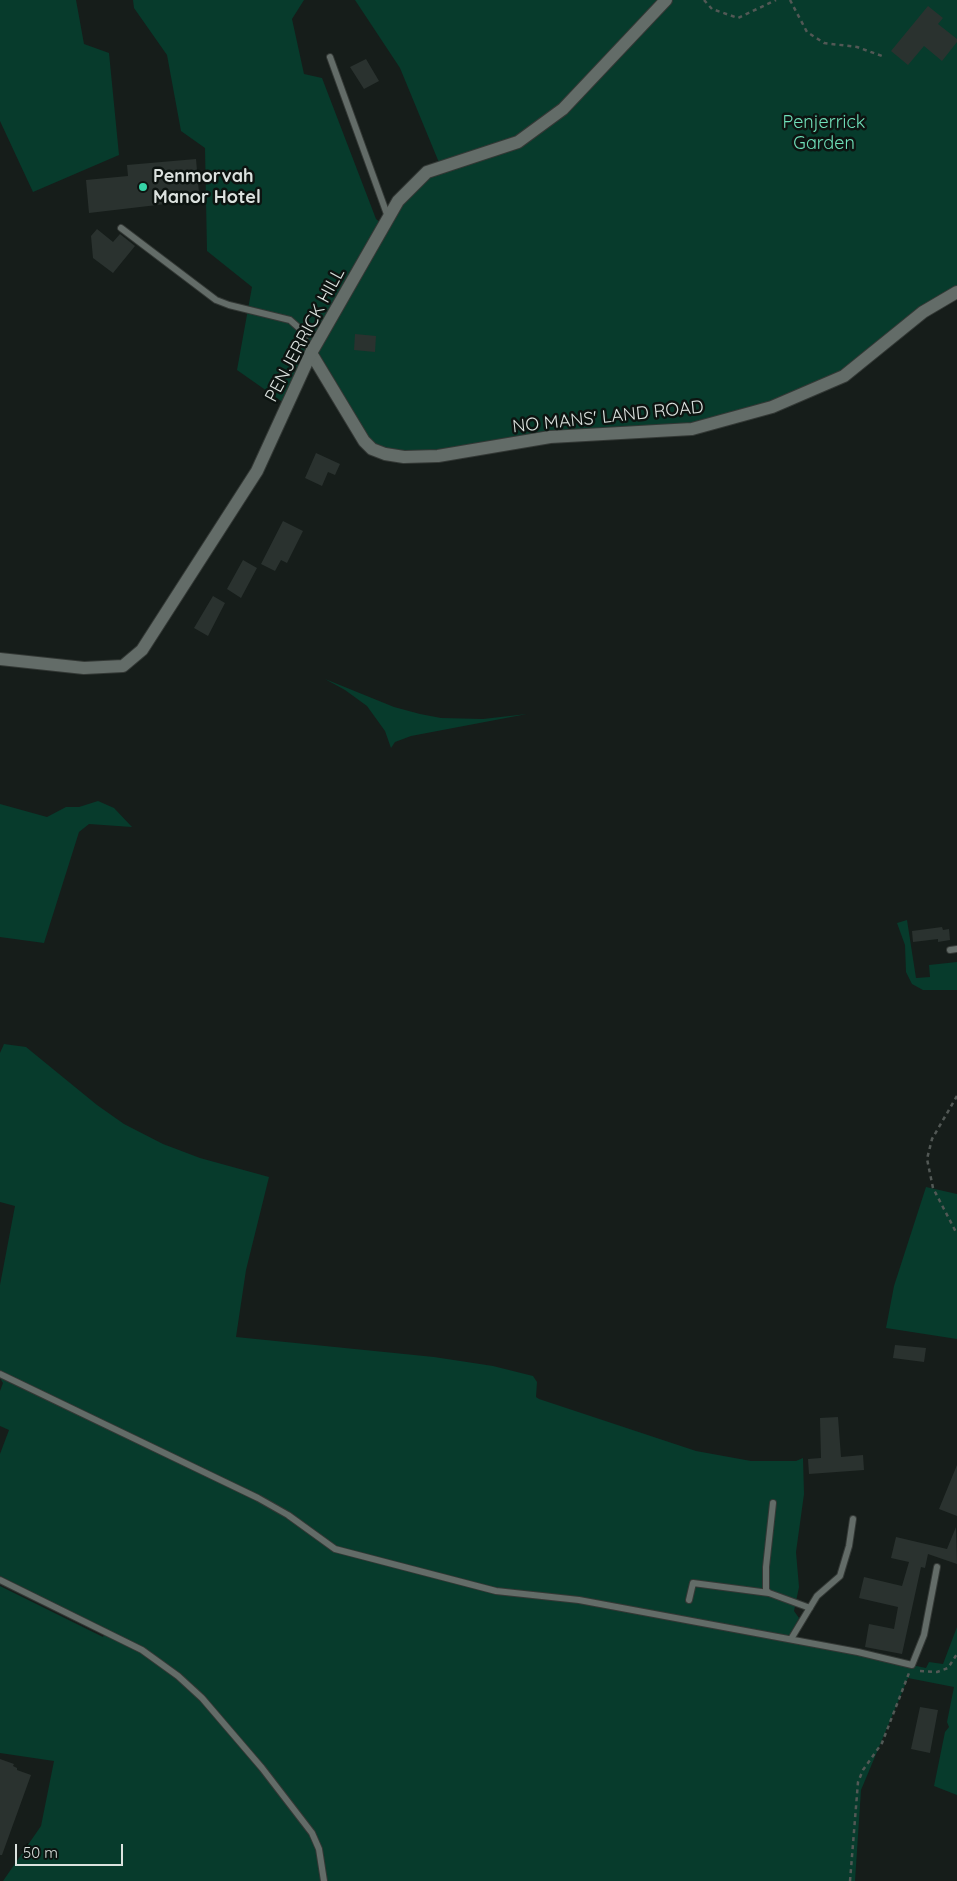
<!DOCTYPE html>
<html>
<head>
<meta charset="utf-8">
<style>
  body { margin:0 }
  #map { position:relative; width:957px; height:1881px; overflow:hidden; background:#161d1a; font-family:Quicksand,sans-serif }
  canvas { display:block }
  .scale { position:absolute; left:15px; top:1844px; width:108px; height:22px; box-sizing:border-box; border:2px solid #dce2df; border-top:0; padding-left:6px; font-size:15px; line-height:18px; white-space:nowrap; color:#dce2df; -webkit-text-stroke:4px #0d1411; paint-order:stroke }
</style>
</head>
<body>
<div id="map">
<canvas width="957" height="1881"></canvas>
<div class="scale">50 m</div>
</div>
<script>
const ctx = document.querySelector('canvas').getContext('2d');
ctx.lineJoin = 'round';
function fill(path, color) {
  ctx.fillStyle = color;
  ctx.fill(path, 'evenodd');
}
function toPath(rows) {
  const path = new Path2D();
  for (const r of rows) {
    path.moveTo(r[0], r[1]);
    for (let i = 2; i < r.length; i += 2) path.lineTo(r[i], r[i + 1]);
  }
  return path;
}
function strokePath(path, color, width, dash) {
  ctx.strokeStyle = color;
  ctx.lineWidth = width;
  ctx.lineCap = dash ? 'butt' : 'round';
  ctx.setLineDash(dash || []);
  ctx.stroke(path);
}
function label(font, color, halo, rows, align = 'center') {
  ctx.font = font + ' Quicksand,sans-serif';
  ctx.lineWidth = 5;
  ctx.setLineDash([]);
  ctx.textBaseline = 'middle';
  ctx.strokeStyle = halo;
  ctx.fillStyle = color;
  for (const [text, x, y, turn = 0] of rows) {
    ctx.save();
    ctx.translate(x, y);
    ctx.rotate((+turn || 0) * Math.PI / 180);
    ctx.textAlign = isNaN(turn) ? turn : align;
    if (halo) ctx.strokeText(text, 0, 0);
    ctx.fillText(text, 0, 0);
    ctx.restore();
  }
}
fill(toPath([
  [0,0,76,0,84,44,109,53,119,155,33,192,0,121],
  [133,0,304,0,292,19,304,74,322,78,376,219,382,224,284,403,237,370,252,287,207,251,205,148,181,131,167,55,134,8],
  [355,0,957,0,957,287,840,372,769,403,701,424,435,453,404,454,373,444,317,350,401,202,428,174,519,144,563,107,517,140,440,165,400,68],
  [325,679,394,707,420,714,441,718,483,719,527,714,411,736,395,742,391,748,385,731,367,706,345,690],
  [98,801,114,808,132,827,89,824,79,832,44,943,0,937,0,804,47,817,66,807,79,807],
  [907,920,916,978,930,977,929,965,957,962,957,990,923,990,912,984,906,972,905,945,897,923],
  [4,1044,26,1047,97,1105,124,1124,163,1144,200,1158,269,1177,246,1270,236,1337,434,1357,493,1366,533,1376,537,1382,536,1397,539,1399,696,1451,751,1461,796,1461,803,1458,804,1494,796,1552,799,1587,794,1611,799,1618,788,1639,926,1668,929,1662,943,1664,957,1627,957,1795,934,1786,945,1732,949,1727,947,1722,954,1687,908,1678,861,1790,855,1881,3,1881,41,1826,54,1761,0,1753,0,1586,103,1637,106,1631,125,1639,0,1576,0,1454,9,1430,0,1426,0,1391,3,1383,0,1378,100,1425,0,1374,0,1285,15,1206,0,1202,0,1053],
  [926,1187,957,1194,957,1339,886,1328,894,1286]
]), '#073b2c');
fill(toPath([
  [928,6,943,18,938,24,957,39,957,42,942,61,924,46,908,65,891,51],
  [366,59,379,81,364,89,350,67],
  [196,159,199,193,173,195,174,203,89,213,86,180,128,176,127,165],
  [97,229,113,242,120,234,135,246,113,273,93,258,91,236],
  [355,334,376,336,375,352,354,350],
  [316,453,340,464,335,475,328,472,322,486,305,478],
  [283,521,303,531,287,563,281,560,275,571,261,564],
  [243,560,257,568,241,598,227,589],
  [213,596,225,603,208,636,194,628],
  [942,927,943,930,949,929,950,940,938,942,938,939,913,942,912,931],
  [895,1345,926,1348,924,1362,893,1358],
  [838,1417,841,1457,863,1455,864,1470,809,1474,808,1459,821,1458,820,1418],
  [957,1465,957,1516,939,1509],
  [956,1527,957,1564,928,1554,925,1568,921,1567,902,1654,865,1647,869,1624,894,1629,898,1607,859,1598,864,1577,902,1586,909,1562,891,1558,896,1537,947,1549],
  [920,1707,938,1710,930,1753,911,1749],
  [0,1759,14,1764,13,1766,17,1768,17,1770,31,1775,2,1855,0,1855]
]), '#2a322f');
const service = toPath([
  [330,57,388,217],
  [121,228,216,300,229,305,290,320,299,328,311,352],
  [950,950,957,949],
  [0,1374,258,1498,288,1515,335,1549,496,1591,579,1600,858,1652,912,1665,924,1635,937,1567],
  [773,1503,766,1567,766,1590,769,1593,810,1608],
  [0,1580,142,1650,178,1676,202,1698,262,1768,312,1833,319,1849,324,1881],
  [689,1600,693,1583,769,1593],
  [791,1639,817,1596,840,1576,849,1546,853,1519]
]);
const minor = toPath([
  [311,353,364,441,372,449,385,454,404,457,438,456,550,437,692,429,772,407,844,376,923,312,957,292]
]);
const tertiary = toPath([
  [0,659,84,668,123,666,142,650,257,471,311,353,398,201,427,172,518,142,563,109,666,0]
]);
strokePath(service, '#333835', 8);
strokePath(minor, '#333835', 14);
strokePath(tertiary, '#333835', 14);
strokePath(toPath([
  [704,0,712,9,738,18,776,0],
  [790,0,807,32,824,43,857,47,882,56],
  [957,1096,932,1139,927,1159,933,1188,957,1234],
  [920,1671,937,1672,948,1668,957,1654],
  [850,1881,858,1782,863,1770,882,1743,909,1673]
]), '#525855', 2.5, [4, 4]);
strokePath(service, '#636c68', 6);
strokePath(minor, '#636c68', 12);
strokePath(tertiary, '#636c68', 12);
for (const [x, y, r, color] of [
  [143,187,5,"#36d4a7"]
]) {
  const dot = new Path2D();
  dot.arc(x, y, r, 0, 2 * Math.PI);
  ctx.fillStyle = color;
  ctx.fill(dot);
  strokePath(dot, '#0d1411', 2);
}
label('18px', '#70e0ba', '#0d1411', [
  ["Penjerrick",824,123],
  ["Garden",824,144]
]);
label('bold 18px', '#dce2df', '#0d1411', [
  ["Penmorvah",153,177],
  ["Manor Hotel",153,198]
], 'left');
label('18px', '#dce2df', '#0d1411', [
  ["PENJERRICK HILL",305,335,-62],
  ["NO MANS' LAND ROAD",608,417,-6]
]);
</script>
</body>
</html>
